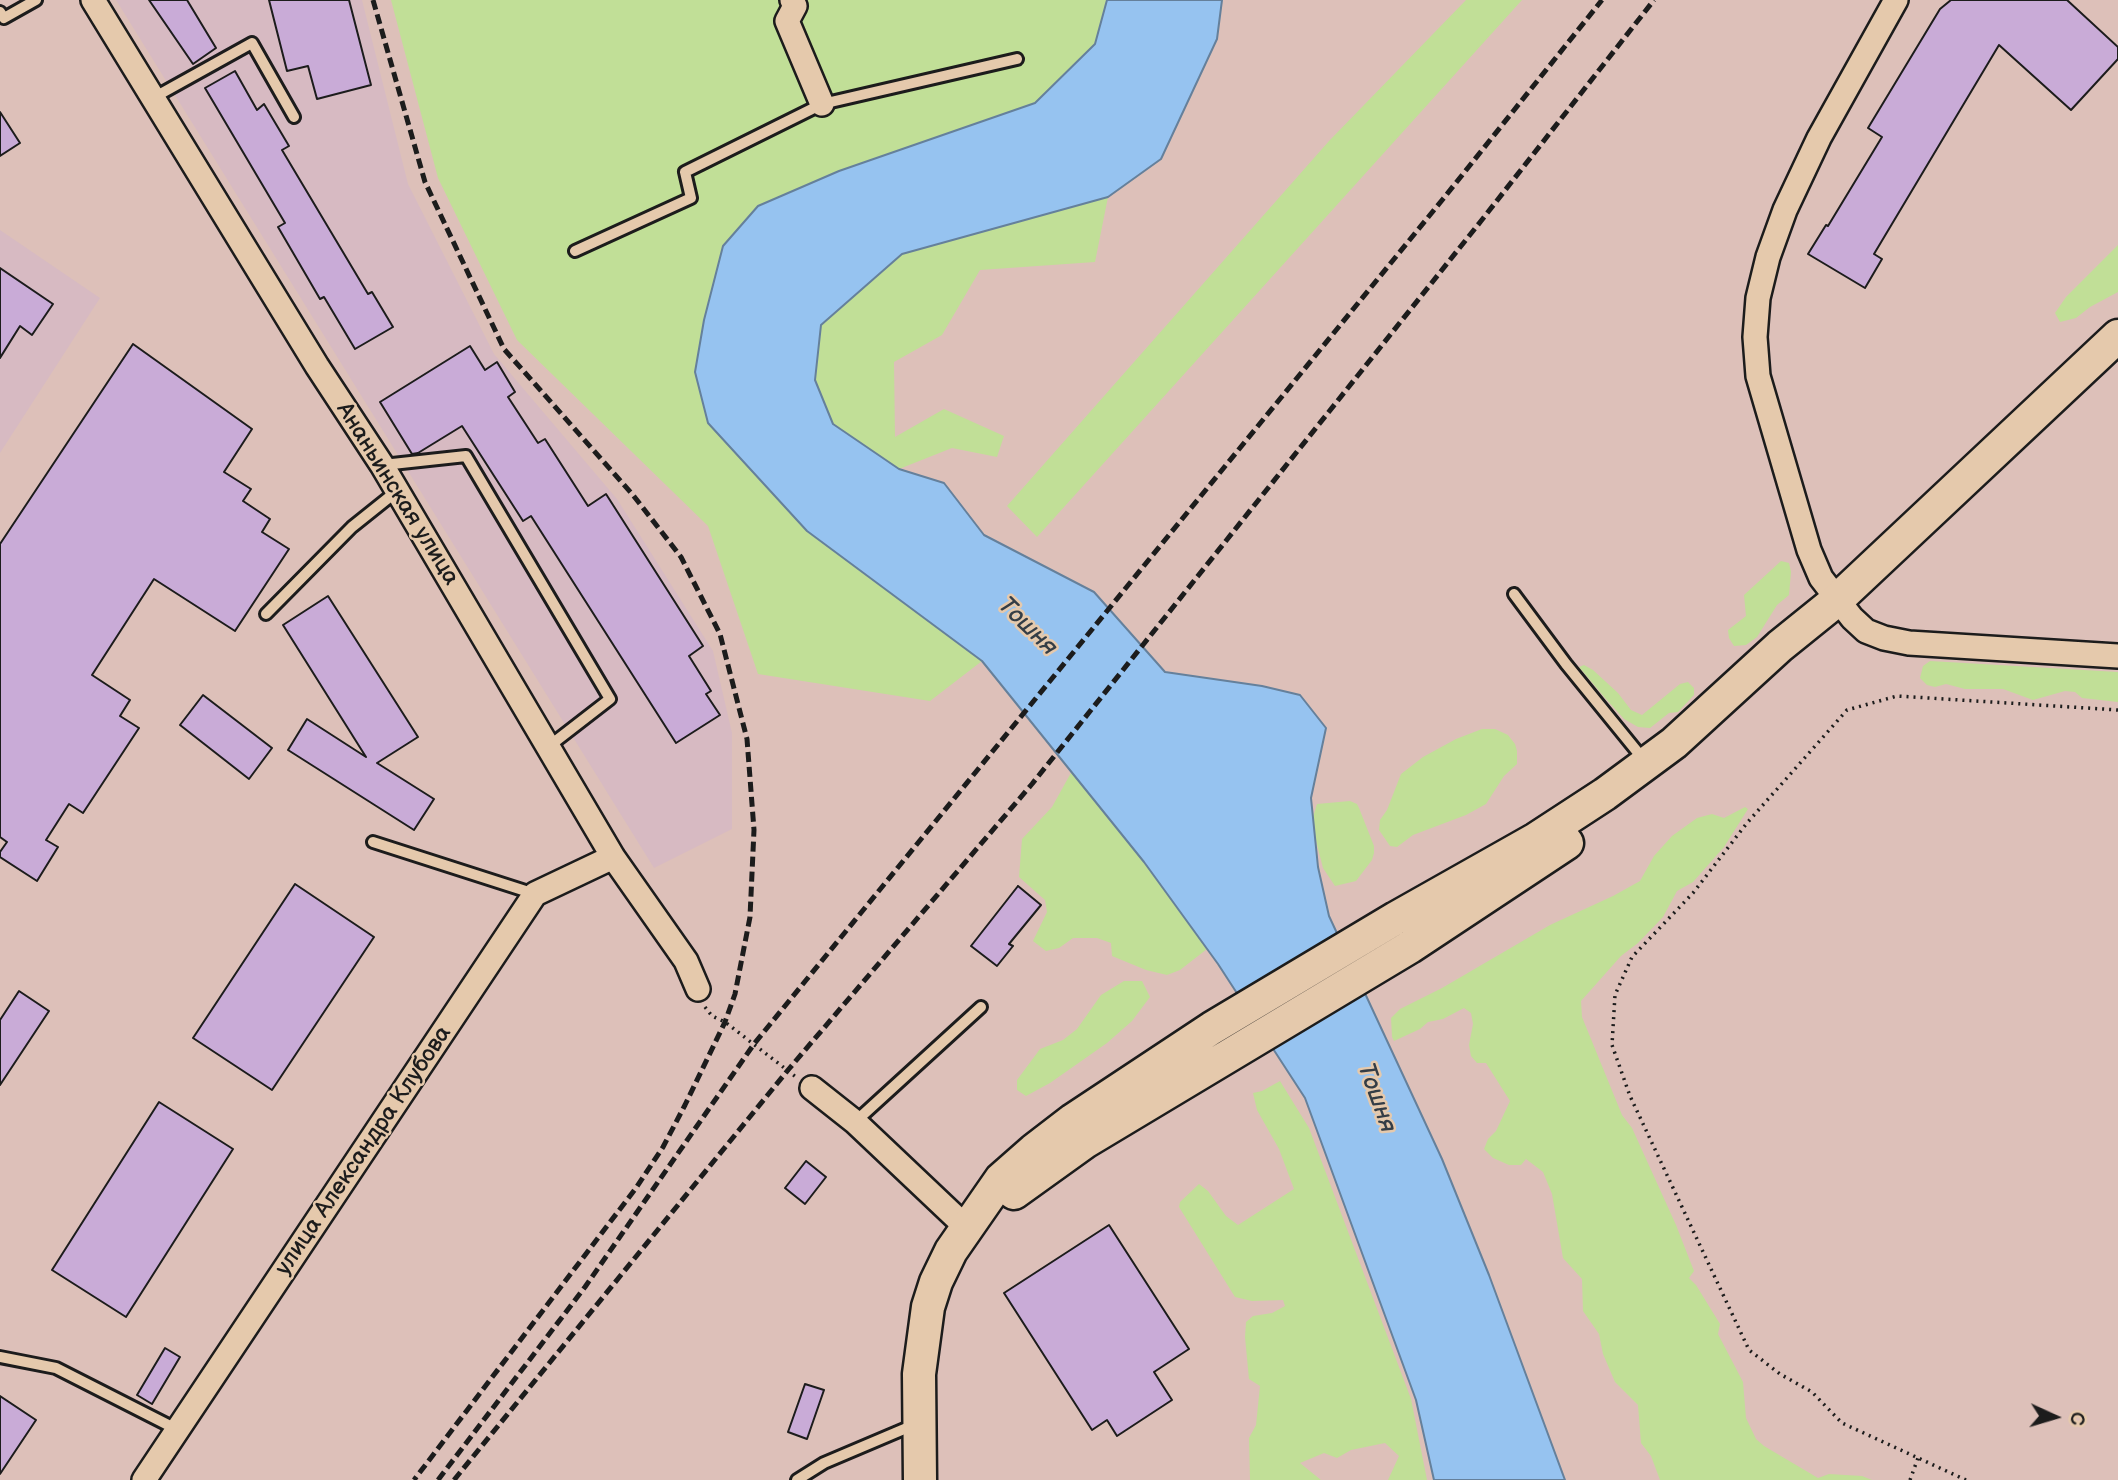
<!DOCTYPE html>
<html>
<head>
<meta charset="utf-8">
<style>
  body { margin:0 }
  #map { position:relative; width:2118px; height:1480px; overflow:hidden; background:#ddc0b9; font-family:"Balsamiq Sans",sans-serif }
  canvas { display:block }
  .north { position:absolute; left:2020px; top:1382px; width:70px; height:70px; -webkit-text-stroke:5px #e5c9ac; paint-order:stroke; rotate:94deg; font-size:19px; font-weight:700; line-height:28px; text-align:center; color:#1c1c1c }
  .north::after { content:''; display:block; margin:auto; width:24px; height:32px; background:#1c1c1c; clip-path:polygon(50% 0,100% 100%,50% 72%,0 100%) }
</style>
</head>
<body>
<div id="map">
<canvas width="2118" height="1480"></canvas>
<div class="north">С</div>
</div>
<script>
const ctx = document.querySelector('canvas').getContext('2d');
ctx.lineJoin = 'round';
function fill(path, color) {
  ctx.fillStyle = color;
  ctx.fill(path, 'evenodd');
}
function toPath(rows) {
  const path = new Path2D();
  for (const r of rows) {
    path.moveTo(r[0], r[1]);
    for (let i = 2; i < r.length; i += 2) path.lineTo(r[i], r[i + 1]);
  }
  return path;
}
function strokePath(path, color, width, dash) {
  ctx.strokeStyle = color;
  ctx.lineWidth = width;
  ctx.lineCap = dash ? 'butt' : 'round';
  ctx.setLineDash(dash || []);
  ctx.stroke(path);
}
function label(font, color, halo, rows, align = 'center') {
  ctx.font = font + ' "Balsamiq Sans",sans-serif';
  ctx.lineWidth = 5;
  ctx.setLineDash([]);
  ctx.textBaseline = 'middle';
  ctx.strokeStyle = halo;
  ctx.fillStyle = color;
  for (const [text, x, y, turn = 0] of rows) {
    ctx.save();
    ctx.translate(x, y);
    ctx.rotate((+turn || 0) * Math.PI / 180);
    ctx.textAlign = isNaN(turn) ? turn : align;
    if (halo) ctx.strokeText(text, 0, 0);
    ctx.fillText(text, 0, 0);
    ctx.restore();
  }
}
fill(toPath([
  [116,0,362,0,408,184,494,354,617,499,713,651,732,733,732,829,654,868],
  [0,230,100,298,0,453]
]), '#d7bac2');
fill(toPath([
  [391,0,1107,0,1095,44,1035,103,839,171,758,206,807,531,982,661,930,701,758,674,708,526,517,340,438,178],
  [1466,0,1522,0,1037,537,1007,506,1329,141],
  [1108,197,1095,262,980,270,942,335,894,362,895,437,944,409,1004,436,997,457,952,448,899,469,833,424,815,380,821,325,902,254],
  [2118,245,2118,292,2090,307,2076,318,2060,322,2055,313,2066,297],
  [1781,561,1789,563,1791,572,1789,595,1777,605,1757,637,1746,645,1734,646,1729,638,1728,630,1746,616,1744,595],
  [1930,661,2118,672,2118,702,2082,698,2075,692,2065,691,2033,700,2003,689,1965,689,1946,684,1935,687,1927,685,1920,678,1923,666],
  [1584,665,1593,670,1618,693,1631,710,1642,715,1680,684,1688,682,1694,688,1694,695,1678,712,1669,713,1650,728,1638,727,1624,719,1605,698,1579,667],
  [1482,729,1495,729,1508,735,1515,744,1517,751,1517,764,1504,776,1486,804,1466,815,1413,835,1397,847,1390,846,1379,830,1380,820,1387,810,1401,774,1423,757,1456,739],
  [1072,771,1144,862,1207,949,1180,970,1167,975,1146,970,1112,956,1111,943,1097,938,1073,938,1059,948,1046,951,1033,941,1047,912,1045,900,1019,877,1022,839,1052,807],
  [1350,801,1357,804,1359,808,1374,846,1374,853,1372,860,1356,881,1335,886,1323,868,1315,837,1313,817,1317,804],
  [1745,807,1748,809,1724,847,1693,882,1677,891,1663,917,1638,943,1621,956,1581,1001,1582,1017,1622,1115,1632,1128,1676,1225,1694,1271,1689,1278,1696,1285,1720,1324,1718,1334,1743,1382,1746,1418,1756,1439,1764,1446,1818,1478,1829,1474,1862,1476,1872,1480,1660,1480,1651,1456,1641,1443,1638,1405,1615,1382,1603,1354,1599,1334,1583,1311,1582,1279,1563,1258,1552,1194,1543,1172,1526,1159,1521,1165,1509,1165,1493,1158,1484,1149,1488,1139,1496,1131,1510,1101,1486,1063,1477,1063,1471,1056,1469,1045,1473,1024,1471,1013,1464,1008,1443,1019,1428,1022,1420,1029,1394,1041,1392,1037,1391,1018,1400,1009,1442,988,1550,925,1613,896,1640,881,1654,856,1672,836,1697,818,1712,814,1724,818],
  [1124,981,1142,981,1150,997,1132,1021,1107,1043,1050,1083,1026,1096,1017,1090,1017,1080,1040,1049,1063,1040,1077,1029,1101,995],
  [1280,1081,1309,1128,1411,1399,1427,1480,1388,1480,1399,1456,1385,1443,1351,1450,1337,1458,1324,1453,1300,1463,1321,1480,1250,1480,1249,1438,1256,1425,1260,1386,1249,1379,1245,1337,1246,1322,1253,1316,1272,1313,1285,1306,1283,1300,1252,1301,1235,1297,1179,1207,1180,1202,1199,1184,1208,1191,1226,1216,1238,1225,1294,1189,1279,1149,1257,1110,1253,1093,1262,1091]
]), '#c1df97');
const water = toPath([
  [1107,0,1222,0,1217,39,1161,159,1108,197,902,254,821,325,815,380,833,424,899,469,944,483,984,535,1094,592,1165,672,1262,686,1300,695,1326,728,1311,798,1318,867,1329,916,1442,1159,1489,1275,1565,1480,1434,1480,1416,1400,1305,1098,1218,964,1144,862,982,661,807,531,708,423,695,372,704,320,723,246,758,206,839,171,1035,103,1095,44,1107,0]
]);
fill(water, '#96c3f0');
strokePath(water, '#65809b', 2);
const building = toPath([
  [149,0,187,0,216,48,193,64,149,0],
  [269,0,349,0,371,85,317,99,308,66,287,71,269,0],
  [1951,0,2067,0,2118,47,2118,59,2071,110,1999,45,1874,254,1882,259,1865,288,1808,254,1826,225,1828,226,1882,137,1868,128,1940,9,1951,0],
  [235,71,257,110,264,104,289,146,282,150,368,294,372,292,393,327,355,349,324,297,320,299,278,227,285,223,205,88,235,71],
  [0,112,20,143,0,156,0,112],
  [0,268,53,304,32,335,20,326,0,358,0,268],
  [133,344,252,429,224,472,251,489,243,501,270,519,262,532,289,549,235,631,154,579,92,675,130,700,120,716,139,728,83,813,69,804,46,840,58,847,37,881,0,857,0,852,7,842,0,837,0,544,133,344],
  [470,346,485,370,497,362,515,392,508,397,538,443,545,439,588,506,606,494,703,646,689,656,711,691,706,694,720,715,676,743,531,516,523,521,462,426,418,453,412,454,380,402,470,346],
  [328,596,418,737,377,763,434,799,414,830,288,750,307,719,366,757,283,625,328,596],
  [203,695,272,748,249,779,180,725,203,695],
  [295,884,374,937,272,1090,193,1038,295,884],
  [1018,886,1041,905,1009,944,1013,946,997,966,971,946,1018,886],
  [19,991,49,1011,0,1085,0,1020,19,991],
  [159,1102,233,1149,126,1317,52,1270,159,1102],
  [806,1161,826,1177,805,1204,785,1188,806,1161],
  [1109,1225,1189,1349,1154,1372,1172,1400,1117,1436,1107,1420,1092,1430,1004,1293,1109,1225],
  [165,1348,180,1357,152,1404,137,1395,165,1348],
  [805,1384,824,1390,807,1439,788,1432,805,1384],
  [0,1396,36,1420,0,1474,0,1396]
]);
fill(building, '#c9abd7');
strokePath(building, '#1c1c1c', 2);
const lane = toPath([
  [0,12,4,18,36,0],
  [153,98,252,43,294,117],
  [575,251,691,198,685,172,822,104,1017,59],
  [383,465,466,456,610,699,548,747],
  [1514,594,1566,664,1644,760],
  [266,614,352,527,397,491],
  [373,842,535,894],
  [855,1122,981,1007],
  [0,1357,56,1368,178,1430],
  [797,1480,824,1463,916,1424]
]);
const street = toPath([
  [93,0,317,366,382,465,613,857,686,961,698,989],
  [792,0,795,6,787,21,822,104],
  [1896,0,1819,138,1785,210,1768,257,1758,298,1755,337,1758,376,1809,550,1821,578,1852,618,1866,631,1884,638,1909,643,2118,656],
  [812,1088,855,1122,967,1228],
  [144,1480,535,894,613,857]
]);
const secondary = toPath([
  [1014,1193,1085,1142,1410,947,1567,843],
  [920,1480,919,1374,928,1307,936,1282,951,1251,1001,1179,1034,1150,1073,1120,1212,1028,1396,918,1536,839,1605,794,1674,743,1780,646,1837,600,2118,336]
]);
strokePath(lane, '#1c1c1c', 16);
strokePath(street, '#1c1c1c', 28);
strokePath(secondary, '#1c1c1c', 37);
strokePath(toPath([
  [705,1007,712,1016,725,1022,796,1077],
  [1910,1480,1918,1458],
  [1966,1480,1842,1423,1812,1392,1780,1374,1749,1350,1630,1096,1612,1045,1615,995,1632,957,1693,893,1747,823,1847,710,1897,696,2118,710]
]), '#1c1c1c', 3.5, [2, 5]);
strokePath(lane, '#e5c9ac', 10);
strokePath(street, '#e5c9ac', 23);
strokePath(secondary, '#e5c9ac', 32);
strokePath(toPath([
  [373,0,425,182,504,349,633,495,681,557,720,634,747,739,754,830,750,917,735,994,725,1022,685,1105,663,1147,636,1188,414,1480],
  [438,1480,585,1287,754,1044,1443,199,1602,0],
  [454,1480,788,1070,1032,784,1481,221,1654,0]
]), '#1c1c1c', 5, [10, 5]);
label('23px', '#1c1c1c', '#e5c9ac', [
  ["Ананьинская улица",397,494,58],
  ["улица Александра Клубова",364,1151,-56]
]);
label('italic 24px', '#343d46', '#e5c9ac', [
  ["Тошня",1027,627,44],
  ["Тошня",1376,1098,70]
]);
</script>
</body>
</html>
